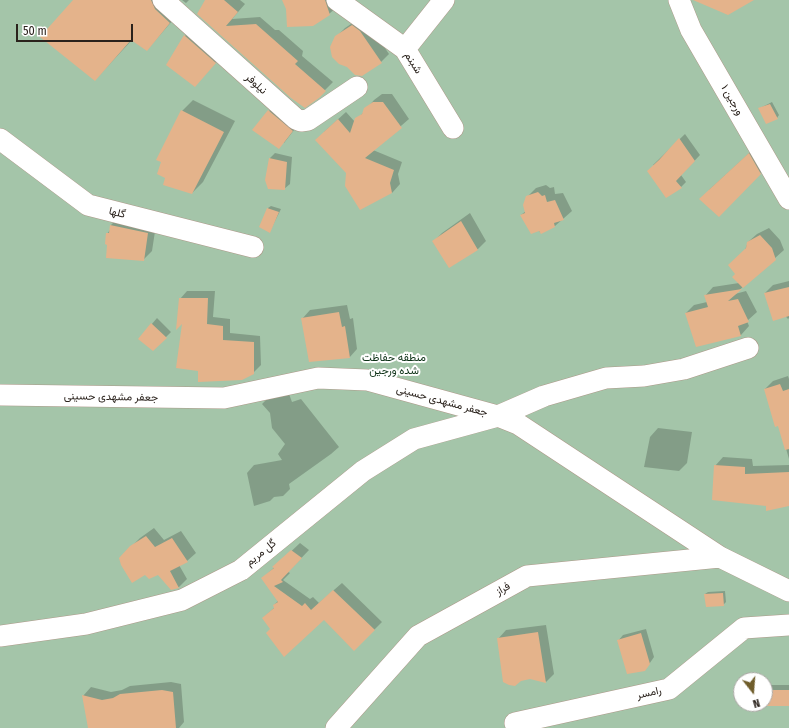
<!DOCTYPE html>
<html>
<head>
<meta charset="utf-8">
<style>
  body { margin:0 }
  #map { position:relative; width:789px; height:728px; overflow:hidden; background:#f0dbc9; font-family:"Fira Sans Condensed",sans-serif }
  canvas { display:block }
  .north { position:absolute; left:733px; top:672px; width:40px; height:40px; box-sizing:border-box; background:#fff; border:1px solid #aaa7a4; border-radius:50%; rotate:163deg; font-size:11px; font-weight:700; line-height:16px; text-align:center; color:#2a221c }
  .north::after { content:''; display:block; margin:auto; width:14px; height:18px; background:#6f5d2b; clip-path:polygon(50% 0,100% 100%,50% 72%,0 100%) }
  .scale { position:absolute; left:16px; top:24px; width:117px; height:18px; box-sizing:border-box; border:2px solid #2a221c; border-top:0; padding-left:5px; font-size:12px; line-height:14px; white-space:nowrap; color:#2a221c; -webkit-text-stroke:3px #fff; paint-order:stroke }
</style>
</head>
<body>
<div id="map">
<canvas width="789" height="728"></canvas>
<div class="north">N</div>
<div class="scale">50 m</div>
</div>
<script>
const ctx = document.querySelector('canvas').getContext('2d');
ctx.lineJoin = 'round';
function fill(path, color) {
  ctx.fillStyle = color;
  ctx.fill(path, 'evenodd');
}
function toPath(rows) {
  const path = new Path2D();
  for (const r of rows) {
    path.moveTo(r[0], r[1]);
    for (let i = 2; i < r.length; i += 2) path.lineTo(r[i], r[i + 1]);
  }
  return path;
}
function strokePath(path, color, width, dash) {
  ctx.strokeStyle = color;
  ctx.lineWidth = width;
  ctx.lineCap = dash ? 'butt' : 'round';
  ctx.setLineDash(dash || []);
  ctx.stroke(path);
}
function label(font, color, halo, rows, align = 'center') {
  ctx.font = font + ' "Fira Sans Condensed",Vazirmatn,sans-serif';
  ctx.lineWidth = 4;
  ctx.setLineDash([]);
  ctx.textBaseline = 'middle';
  ctx.strokeStyle = halo;
  ctx.fillStyle = color;
  for (const [text, x, y, turn = 0] of rows) {
    ctx.save();
    ctx.translate(x, y);
    ctx.rotate((+turn || 0) * Math.PI / 180);
    ctx.textAlign = isNaN(turn) ? turn : align;
    if (halo) ctx.strokeText(text, 0, 0);
    ctx.fillText(text, 0, 0);
    ctx.restore();
  }
}
fill(toPath([
  [0,0,789,0,789,728,0,728],
  [741,680,765,680,765,704,741,704]
]), '#a4c5a9');
fill(toPath([
  [74,0,167,0,180,12,147,50,132,40,95,80],
  [182,0,189,0,186,3],
  [206,0,240,0,245,4,232,19,260,17,275,30,279,30,303,51,302,56,333,82,318,97,198,14],
  [284,0,336,0,338,6,329,14,287,9],
  [360,18,368,23,389,54,381,62,347,66,336,37,345,28],
  [193,28,223,54,203,77,167,65,185,36],
  [382,94,392,94,409,119,373,150,402,162,398,174,400,184,392,193,347,172,324,132,346,112,355,122,374,100],
  [193,100,235,121,203,182,192,193,182,111],
  [772,102,779,115,777,118,760,108],
  [274,106,298,125,284,143,269,111],
  [685,134,700,155,681,175,686,182,681,187,653,165],
  [757,146,768,165,719,215,709,190],
  [275,153,292,157,290,184,284,189,266,180,270,158],
  [546,185,550,188,554,187,555,194,563,193,572,211,555,226,541,233,521,215,526,211,527,197,536,188],
  [271,206,281,209,270,231,268,208],
  [470,213,486,241,478,249,450,266,433,242,442,233],
  [119,217,156,225,152,251,143,260,108,244,107,234,110,230,111,225],
  [769,228,780,240,784,250,735,294,746,291,757,312,747,321,749,326,741,335,697,346,686,313,694,305,707,302,705,296,713,287,739,283,736,274,748,242,757,234],
  [789,281,789,318,788,319,765,293,773,285],
  [187,291,215,291,213,317,230,319,230,333,260,336,261,365,253,373,199,370,183,321,180,299],
  [347,305,350,319,353,318,357,349,349,358,302,319,310,310],
  [157,318,171,332,166,337,140,338],
  [788,376,789,379,789,459,779,424,765,389,773,381],
  [289,394,292,402,301,399,339,447,331,454,289,484,290,489,283,496,274,497,270,501,254,506,247,473,254,465,282,460,278,454,285,444,272,428,270,413,262,404,269,397],
  [658,428,692,432,687,463,679,471,644,467,650,437],
  [723,457,752,459,753,466,789,465,789,505,766,506,715,466],
  [154,528,164,540,181,531,196,553,187,561,179,565,187,579,179,587,171,589,158,573,120,558,140,538],
  [300,543,309,550,288,572,290,573,283,580,310,599,313,597,319,603,342,583,382,622,354,650,324,618,271,629,263,618,275,607,274,605,278,601,263,578],
  [725,591,726,602,723,605,705,594,708,592],
  [546,625,554,674,546,682,498,639,506,630],
  [646,629,654,657,645,670,618,641,623,635],
  [171,682,181,684,184,722,179,728,89,728,83,696,91,687,111,692,122,690,130,686],
  [771,685,789,685,789,705,766,690]
]), '#0003');
fill(toPath([
  [73,0,151,0,155,9,170,23,147,51,131,40,95,81,40,37],
  [205,0,224,0,238,12,226,26,256,24,298,61,295,64,326,91,319,98,305,108,291,98,197,14],
  [282,0,325,0,330,15,313,26,287,27,286,9],
  [693,0,754,0,728,15],
  [352,25,360,31,382,63,362,76,355,75,347,67,339,64,332,57,330,47,335,36],
  [184,35,216,63,195,87,166,65],
  [373,102,383,102,402,128,365,158,394,170,390,183,392,193,360,210,345,186,346,173,315,140,338,119,350,133,355,118,362,114,364,108],
  [770,104,778,119,766,124,758,108],
  [181,110,224,132,192,194,163,185,165,178,157,174,161,162,156,160],
  [268,110,293,131,279,149,252,130],
  [679,138,695,161,676,181,682,188,666,198,647,171,659,160],
  [749,153,761,174,719,217,699,199],
  [269,158,287,162,285,190,268,189,265,180],
  [538,192,542,196,545,195,547,202,555,200,564,220,554,223,555,227,541,234,539,231,531,234,520,215,525,213,523,205,526,196],
  [267,208,279,212,270,233,259,227],
  [461,221,478,250,449,268,432,241],
  [110,225,148,233,144,261,106,258,107,245,105,244,106,233,109,233],
  [760,235,772,248,776,260,743,288,732,277,735,274,728,265,746,248,747,242],
  [789,287,789,316,773,321,764,293],
  [742,289,728,301,738,299,749,322,738,326,741,336,696,347,685,313,708,307,704,295],
  [179,298,208,298,207,324,223,326,223,340,254,342,254,374,242,380,198,382,198,371,176,368,182,324,176,330],
  [339,312,342,327,345,326,350,358,309,362,301,318],
  [151,323,167,338,153,351,138,339],
  [780,384,783,391,789,389,789,449,785,450,778,426,775,427,764,389],
  [714,465,745,467,745,474,789,472,789,506,766,511,766,506,712,500],
  [146,536,155,547,172,538,188,562,170,571,179,588,171,590,158,575,149,579,145,575,132,583,121,565,119,558,130,546],
  [291,550,302,558,281,580,283,582,274,586,302,606,305,603,311,610,333,590,375,630,354,651,324,620,284,657,266,633,270,629,262,618,274,608,273,605,278,602,261,578,274,568,272,567],
  [723,593,724,606,706,607,704,594],
  [538,632,546,683,530,679,521,681,515,686,509,685,503,682,497,638],
  [641,633,650,664,645,671,627,674,617,640],
  [162,690,173,692,176,728,88,728,82,695,102,700,113,698,120,694],
  [765,690,789,690,789,706,765,706]
]), '#e4b38b');
const minor = toPath([
  [163,0,296,119,301,121,308,120,357,87],
  [337,0,405,49,453,128],
  [679,0,691,30,789,199],
  [405,49,444,0],
  [0,139,88,205,253,247],
  [0,395,224,398,318,378,367,380,498,416,518,424,720,557,789,591],
  [0,636,86,624,182,600,241,570,363,471,414,439,498,416,544,396,606,378,644,376,684,369,748,348],
  [515,723,669,689,744,628,789,625],
  [336,728,418,636,527,576,720,557]
]);
strokePath(minor, '#ad9989', 22);
strokePath(minor, '#fff', 21);
label('11px', '#2a221c', '#fff', [
  ["شبنم",413,63,58],
  ["نیلوفر",256,84,42],
  ["ورجین ۱",732,100,60],
  ["گلها",117,213,14],
  ["جعفر مشهدی حسینی",111,397,1],
  ["جعفر مشهدی حسینی",442,401,15],
  ["گل مریم",261,553,-39],
  ["فراز",503,589,-29],
  ["رامسر",649,693,-13]
]);
label('11px', '#0c3116', '#fff', [
  ["منطقه حفاظت",394,358],
  ["شده ورجین",394,371]
]);
</script>
</body>
</html>
